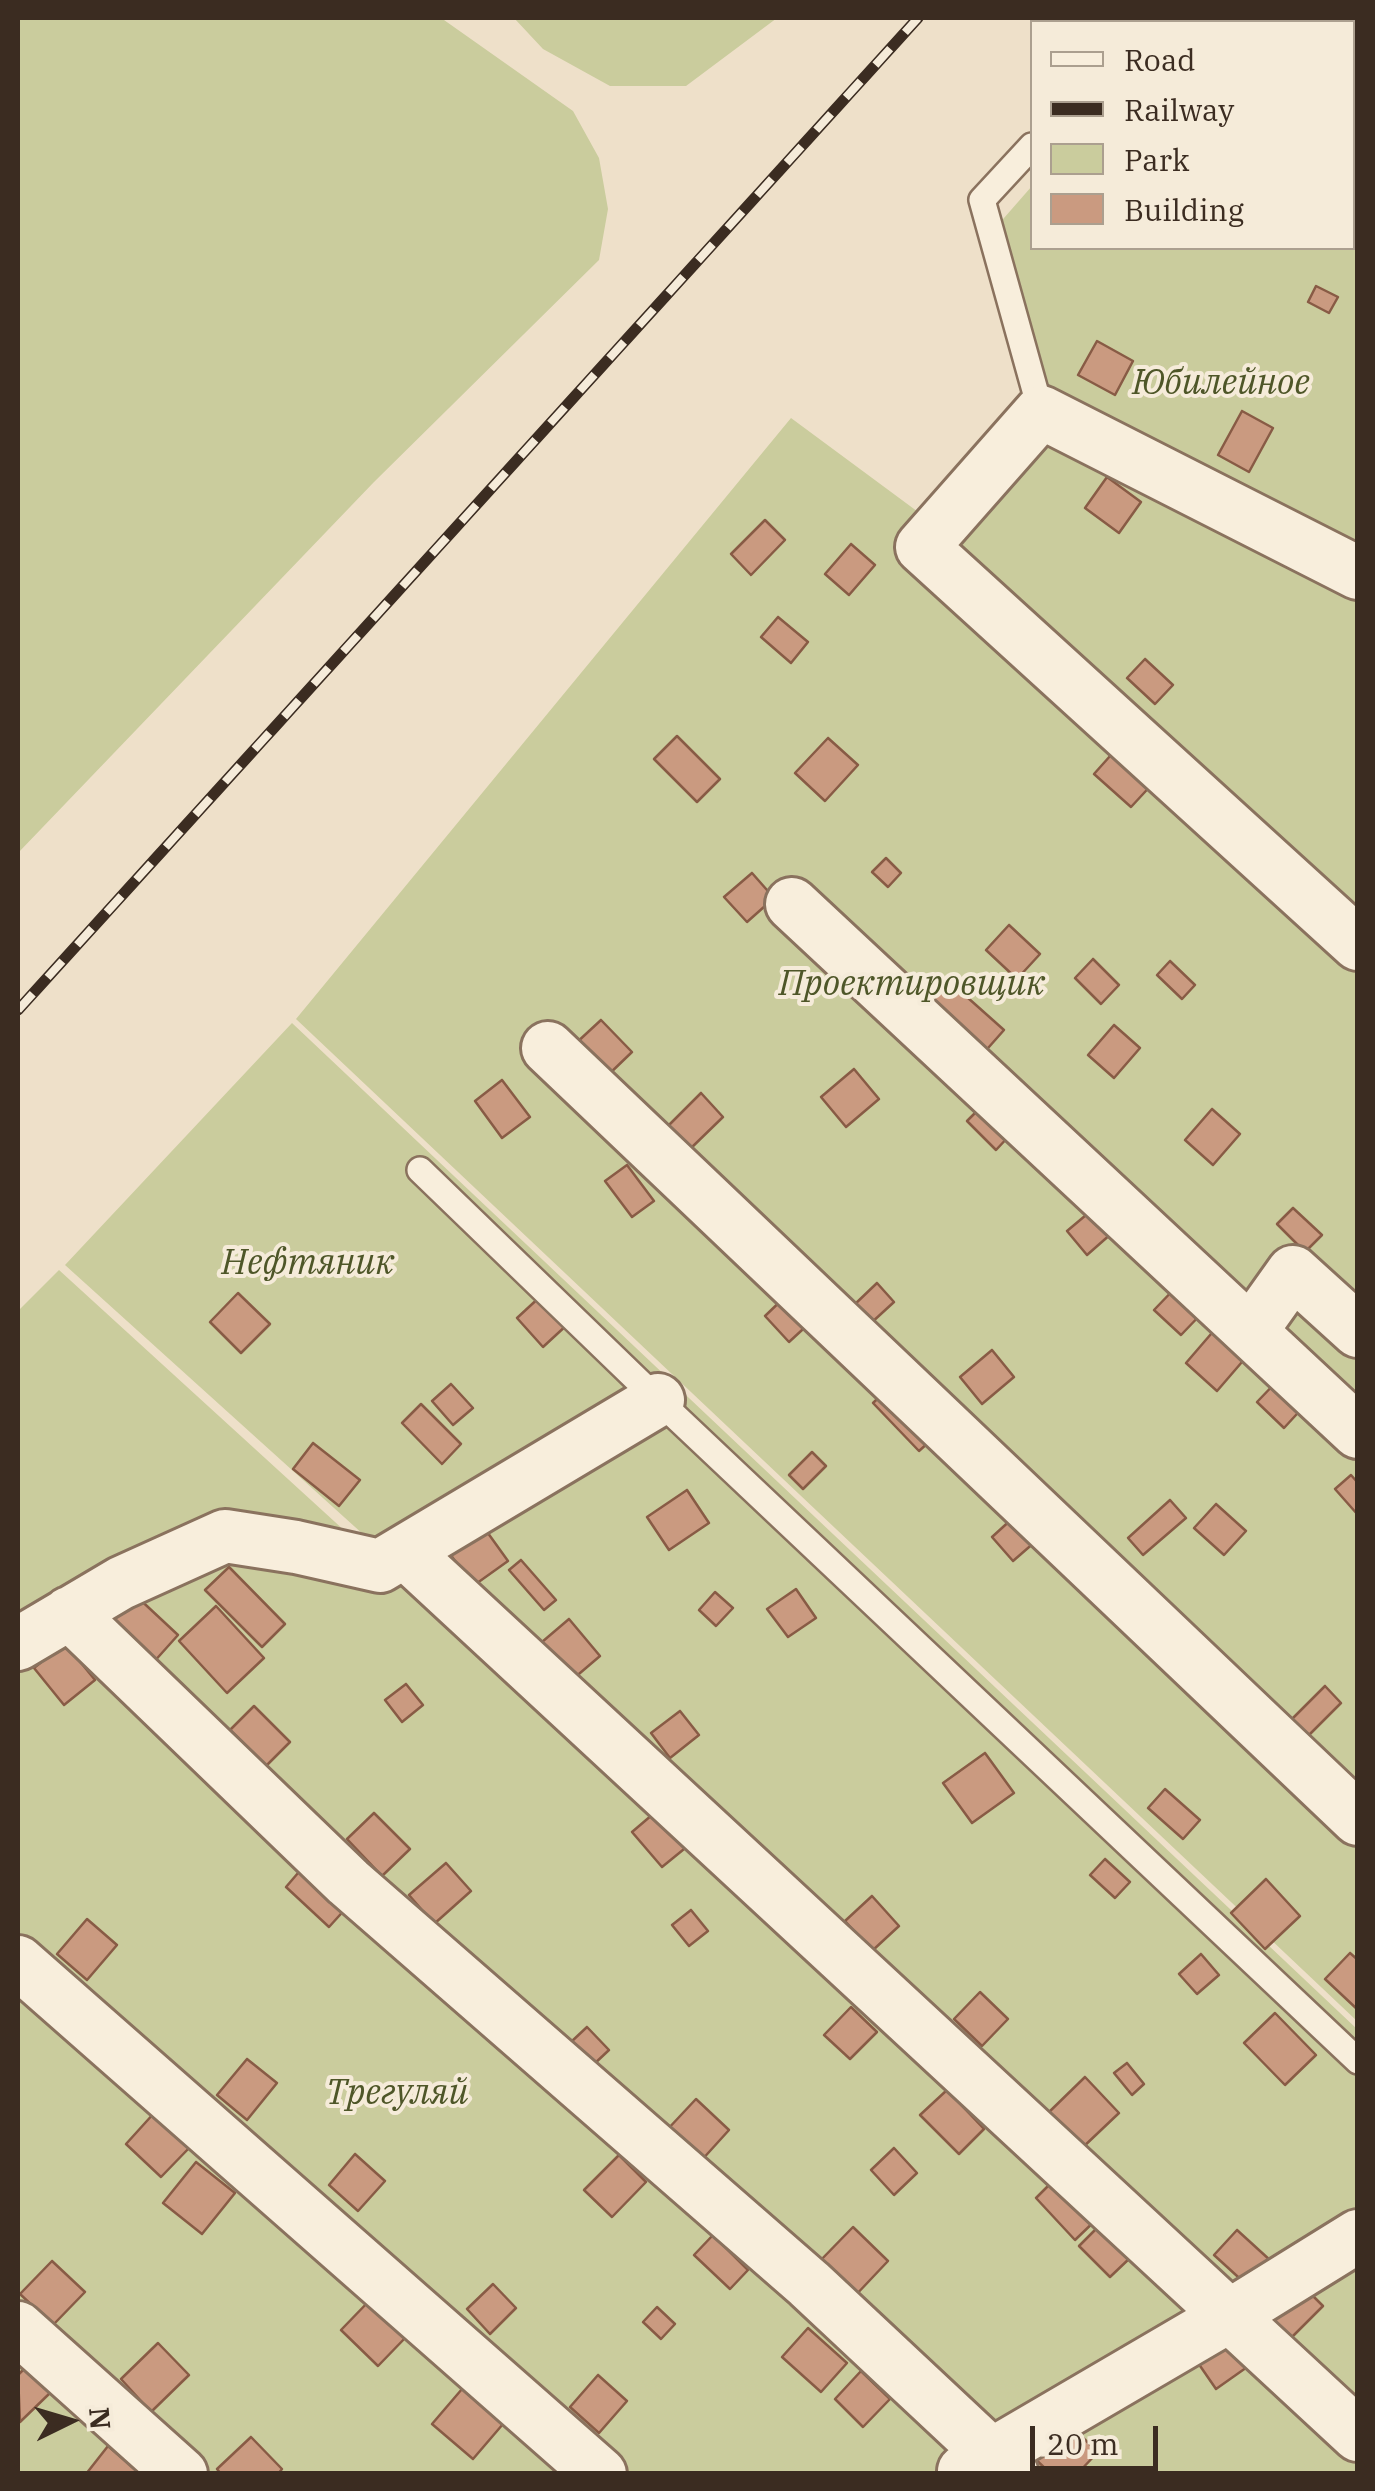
<!DOCTYPE html>
<html>
<head>
<meta charset="utf-8">
<style>
  body { margin:0 }
  #map { position:relative; width:1375px; height:2491px; overflow:hidden; background:#eee0c9; font-family:"IBM Plex Serif",serif }
  canvas { display:block }
  .frame { position:absolute; inset:0; border:20px solid #3b2c21; pointer-events:none }
  .legend { position:absolute; left:1030px; top:20px; width:325px; height:230px; box-sizing:border-box; background:#f5ebd9; border:2px solid #ab9f8f; margin:0; padding:12px 18px; list-style:none; font-size:30px; color:#3b2c21 }
  .legend li { display:flex; align-items:center; gap:20px; height:50px }
  .legend b { width:50px; border:2px solid #ab9f8f }
  .north { position:absolute; left:20px; top:2371px; width:100px; height:100px; -webkit-text-stroke:8px #f5ebd9; paint-order:stroke; rotate:85deg; font-size:28px; font-weight:700; line-height:40px; text-align:center; color:#3b2c21 }
  .north::after { content:''; display:block; margin:auto; width:35px; height:45px; background:#3b2c21; clip-path:polygon(50% 0,100% 100%,50% 72%,0 100%) }
  .scale { position:absolute; left:1030px; top:2426px; width:128px; height:45px; box-sizing:border-box; border:5px solid #3b2c21; border-top:0; padding-left:12px; font-size:30px; line-height:35px; white-space:nowrap; color:#3b2c21; -webkit-text-stroke:8px #f5ebd9; paint-order:stroke }
</style>
</head>
<body>
<div id="map">
<canvas width="1375" height="2491"></canvas>
<div class="frame"></div>
<ul class="legend">
<li><b style="height:12px;background:#f8eedc"></b>Road</li>
<li><b style="height:12px;background:#3b2c21"></b>Railway</li>
<li><b style="height:28px;background:#cacc9d"></b>Park</li>
<li><b style="height:28px;background:#ca9a80"></b>Building</li>
</ul>
<div class="north">N</div>
<div class="scale">20 m</div>
</div>
<script>
const ctx = document.querySelector('canvas').getContext('2d');
ctx.lineJoin = 'round';
function fill(path, color) {
  ctx.fillStyle = color;
  ctx.fill(path, 'evenodd');
}
function toPath(rows) {
  const path = new Path2D();
  for (const r of rows) {
    path.moveTo(r[0], r[1]);
    for (let i = 2; i < r.length; i += 2) path.lineTo(r[i], r[i + 1]);
  }
  return path;
}
function strokePath(path, color, width, dash) {
  ctx.strokeStyle = color;
  ctx.lineWidth = width;
  ctx.lineCap = dash ? 'butt' : 'round';
  ctx.setLineDash(dash || []);
  ctx.stroke(path);
}
function label(font, color, halo, rows, align = 'center') {
  ctx.font = font + ' "IBM Plex Serif",serif';
  ctx.lineWidth = 8;
  ctx.setLineDash([]);
  ctx.textBaseline = 'middle';
  ctx.strokeStyle = halo;
  ctx.fillStyle = color;
  for (const [text, x, y, turn = 0] of rows) {
    ctx.save();
    ctx.translate(x, y);
    ctx.rotate((+turn || 0) * Math.PI / 180);
    ctx.textAlign = isNaN(turn) ? turn : align;
    if (halo) ctx.strokeText(text, 0, 0);
    ctx.fillText(text, 0, 0);
    ctx.restore();
  }
}
fill(toPath([
  [18,18,446,18,444,20,573,111,599,158,608,209,599,260,374,482,18,853],
  [514,18,777,18,686,86,610,86,543,49],
  [1180,18,1357,18,1357,2021,296,1019,791,418,956,540,1027,437,997,226,1032,186,1032,248,1352,248,1352,22,1176,22],
  [292,1023,1357,2029,1357,2432,65,1265],
  [59,1270,1358,2456,1357,2474,18,2474,18,1311]
]), '#cacc9d');
const building = toPath([
  [1315,18,1358,18,1358,31,1352,39,1352,22,1313,22,1315,18],
  [1316,286,1338,297,1329,313,1308,302,1316,286],
  [1097,341,1133,361,1115,395,1078,375,1097,341],
  [1242,411,1273,428,1249,472,1218,455,1242,411],
  [1107,477,1141,502,1119,533,1085,508,1107,477],
  [765,520,785,540,751,575,731,554,765,520],
  [851,544,875,565,849,595,825,574,851,544],
  [778,617,808,642,791,663,761,637,778,617],
  [1145,659,1173,685,1155,704,1127,678,1145,659],
  [677,736,720,779,697,802,654,759,677,736],
  [828,738,858,765,825,801,795,773,828,738],
  [1119,746,1156,780,1131,807,1094,774,1119,746],
  [886,858,901,873,888,887,872,872,886,858],
  [752,873,774,898,747,922,724,897,752,873],
  [1009,925,1040,954,1017,979,986,950,1009,925],
  [1093,959,1119,985,1101,1004,1075,978,1093,959],
  [1170,961,1195,985,1182,999,1157,975,1170,961],
  [949,981,1004,1030,981,1056,926,1006,949,981],
  [601,1020,632,1052,605,1078,574,1045,601,1020],
  [1114,1025,1140,1048,1114,1078,1088,1055,1114,1025],
  [854,1069,879,1099,846,1127,821,1097,854,1069],
  [502,1080,530,1117,502,1138,475,1101,502,1080],
  [701,1093,723,1117,688,1151,666,1128,701,1093],
  [982,1106,1010,1135,996,1150,967,1121,982,1106],
  [1212,1109,1240,1134,1213,1165,1185,1140,1212,1109],
  [627,1165,654,1201,632,1217,605,1181,627,1165],
  [1293,1208,1322,1235,1305,1252,1277,1224,1293,1208],
  [1092,1210,1112,1233,1087,1255,1067,1231,1092,1210],
  [877,1283,894,1302,870,1324,853,1306,877,1283],
  [1179,1284,1205,1310,1181,1335,1154,1310,1179,1284],
  [238,1293,270,1324,241,1353,210,1322,238,1293],
  [789,1293,814,1319,789,1342,765,1316,789,1293],
  [543,1294,569,1323,543,1347,517,1318,543,1294],
  [1217,1327,1248,1355,1217,1391,1186,1363,1217,1327],
  [992,1350,1014,1377,982,1404,960,1377,992,1350],
  [1280,1378,1307,1403,1284,1428,1257,1402,1280,1378],
  [451,1384,473,1408,453,1425,432,1401,451,1384],
  [893,1384,939,1433,919,1451,873,1403,893,1384],
  [421,1404,461,1444,442,1464,402,1423,421,1404],
  [313,1443,360,1480,339,1506,293,1469,313,1443],
  [812,1452,826,1466,803,1489,789,1475,812,1452],
  [1351,1475,1358,1483,1358,1515,1335,1489,1351,1475],
  [687,1490,709,1523,669,1550,647,1517,687,1490],
  [1170,1500,1186,1518,1143,1555,1128,1538,1170,1500],
  [1216,1504,1246,1531,1224,1555,1194,1528,1216,1504],
  [1014,1517,1036,1541,1013,1561,992,1537,1014,1517],
  [485,1529,508,1561,473,1586,450,1554,485,1529],
  [521,1560,556,1600,544,1610,509,1570,521,1560],
  [229,1567,285,1624,262,1647,205,1590,229,1567],
  [796,1589,816,1618,788,1637,767,1609,796,1589],
  [715,1592,733,1608,716,1626,699,1610,715,1592],
  [133,1593,178,1635,152,1664,106,1622,133,1593],
  [216,1606,264,1658,227,1693,179,1641,216,1606],
  [569,1619,600,1656,573,1679,542,1642,569,1619],
  [65,1643,95,1680,64,1705,34,1668,65,1643],
  [406,1684,423,1705,402,1722,385,1700,406,1684],
  [1325,1686,1341,1703,1304,1740,1288,1723,1325,1686],
  [254,1706,290,1742,266,1766,230,1730,254,1706],
  [680,1711,699,1735,670,1758,651,1733,680,1711],
  [985,1753,1014,1793,972,1823,943,1783,985,1753],
  [1165,1789,1200,1820,1183,1839,1148,1808,1165,1789],
  [659,1809,689,1845,662,1867,632,1832,659,1809],
  [374,1813,410,1849,382,1876,347,1839,374,1813],
  [1105,1859,1130,1882,1115,1898,1090,1875,1105,1859],
  [446,1863,471,1891,434,1924,409,1895,446,1863],
  [304,1866,348,1906,329,1927,286,1887,304,1866],
  [1266,1879,1300,1916,1265,1949,1231,1913,1266,1879],
  [872,1896,899,1926,872,1951,845,1921,872,1896],
  [691,1910,708,1931,689,1946,672,1925,691,1910],
  [87,1919,117,1945,87,1980,57,1954,87,1919],
  [1350,1953,1358,1960,1358,2010,1325,1979,1350,1953],
  [1201,1954,1219,1975,1197,1994,1179,1974,1201,1954],
  [980,1992,1008,2019,982,2046,954,2019,980,1992],
  [851,2007,877,2032,850,2059,824,2035,851,2007],
  [1275,2013,1316,2055,1285,2085,1244,2043,1275,2013],
  [587,2027,609,2050,592,2066,571,2042,587,2027],
  [247,2059,277,2083,247,2120,217,2095,247,2059],
  [1127,2063,1144,2084,1132,2095,1114,2073,1127,2063],
  [1085,2077,1119,2113,1080,2150,1046,2115,1085,2077],
  [947,2090,984,2129,959,2154,920,2115,947,2090],
  [696,2099,729,2130,700,2162,666,2131,696,2099],
  [155,2112,191,2146,161,2177,126,2144,155,2112],
  [894,2148,917,2173,894,2195,871,2170,894,2148],
  [355,2154,385,2181,358,2211,329,2185,355,2154],
  [619,2155,646,2182,612,2217,584,2190,619,2155],
  [196,2162,235,2193,202,2234,163,2203,196,2162],
  [1060,2174,1100,2216,1075,2240,1036,2198,1060,2174],
  [1100,2225,1131,2257,1110,2277,1079,2246,1100,2225],
  [853,2227,888,2261,853,2298,818,2263,853,2227],
  [1237,2230,1271,2261,1248,2286,1214,2255,1237,2230],
  [713,2235,748,2270,730,2289,694,2255,713,2235],
  [52,2261,85,2292,53,2325,20,2294,52,2261],
  [1295,2278,1323,2306,1291,2338,1263,2310,1295,2278],
  [493,2284,516,2308,490,2334,467,2309,493,2284],
  [370,2300,407,2336,378,2366,341,2330,370,2300],
  [657,2307,675,2324,661,2339,643,2322,657,2307],
  [808,2328,847,2363,821,2392,782,2357,808,2328],
  [1228,2336,1250,2365,1216,2389,1196,2360,1228,2336],
  [158,2343,189,2375,151,2412,121,2379,158,2343],
  [25,2368,50,2393,20,2422,18,2375,25,2368],
  [861,2371,890,2399,863,2427,835,2399,861,2371],
  [598,2375,627,2401,599,2433,570,2407,598,2375],
  [462,2389,503,2424,473,2459,432,2424,462,2389],
  [1064,2420,1098,2452,1077,2474,1051,2474,1031,2455,1064,2420],
  [251,2437,282,2469,278,2474,221,2474,217,2469,251,2437],
  [108,2446,141,2474,86,2474,108,2446]
]);
fill(building, '#ca9a80');
strokePath(building, '#885b45', 2.5);
const lane = toPath([
  [1198,18,1208,22],
  [1147,22,1152,18],
  [1352,97,1358,100],
  [1032,146,982,200,1041,412],
  [420,1170,658,1400,1358,2061]
]);
const street = toPath([
  [1358,573,1041,412,922,547,1358,944],
  [792,904,1358,1432],
  [548,1048,1358,1819],
  [1251,1331,1293,1272,1358,1331],
  [405,1552,1358,2435],
  [69,1613,348,1882,809,2284,1012,2474],
  [18,1644,121,1583,225,1536,296,1547,380,1566,658,1400],
  [18,1962,600,2474],
  [18,2328,181,2474],
  [964,2471,1229,2316,1358,2236]
]);
strokePath(lane, '#8a725e', 30);
strokePath(street, '#8a725e', 58);
strokePath(lane, '#f8eedc', 25);
strokePath(street, '#f8eedc', 52);
const rail = toPath([
  [18,1010,918,18]
]);
strokePath(rail, '#3b2c21', 11);
strokePath(rail, '#f5ebd9', 8, [22]);
label('italic 35px', '#4e5628', '#f5ebd9', [
  ["Юбилейное",1221,384],
  ["Проектировщик",912,985],
  ["Нефтяник",308,1264],
  ["Трегуляй",397,2094]
]);
</script>
</body>
</html>
